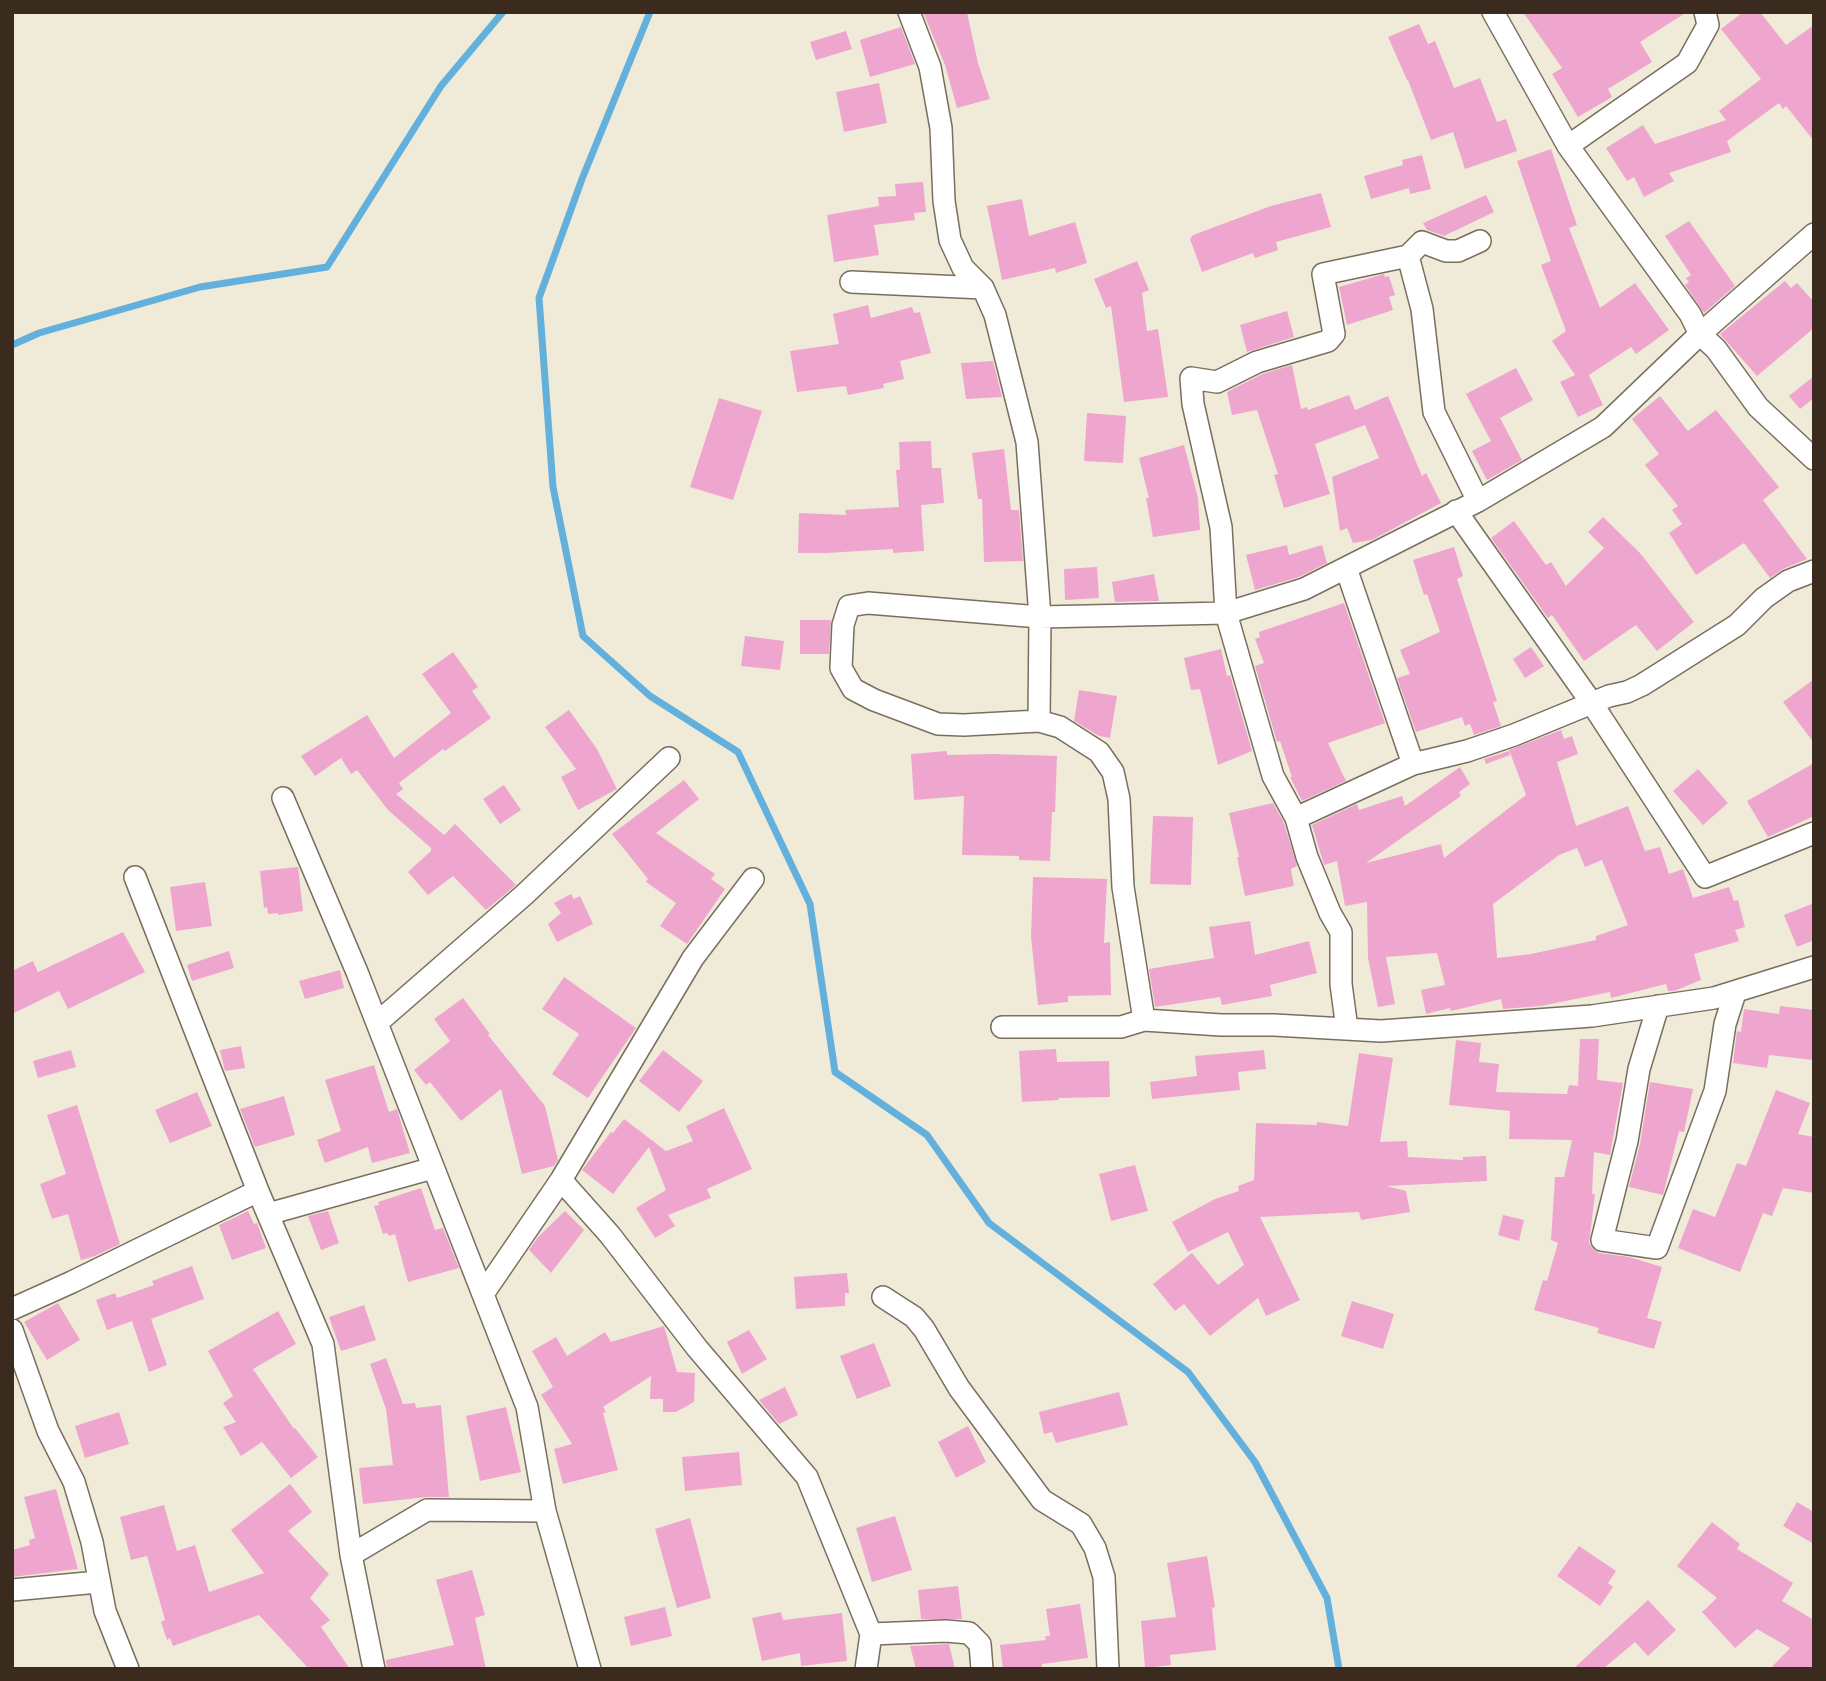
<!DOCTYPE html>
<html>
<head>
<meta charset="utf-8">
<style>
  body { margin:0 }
  #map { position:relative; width:1826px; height:1681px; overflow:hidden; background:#f0ebd9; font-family:"Indie Flower",sans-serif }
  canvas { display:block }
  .frame { position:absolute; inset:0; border:14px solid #3b2a1e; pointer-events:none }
</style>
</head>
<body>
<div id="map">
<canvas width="1826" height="1681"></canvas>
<div class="frame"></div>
</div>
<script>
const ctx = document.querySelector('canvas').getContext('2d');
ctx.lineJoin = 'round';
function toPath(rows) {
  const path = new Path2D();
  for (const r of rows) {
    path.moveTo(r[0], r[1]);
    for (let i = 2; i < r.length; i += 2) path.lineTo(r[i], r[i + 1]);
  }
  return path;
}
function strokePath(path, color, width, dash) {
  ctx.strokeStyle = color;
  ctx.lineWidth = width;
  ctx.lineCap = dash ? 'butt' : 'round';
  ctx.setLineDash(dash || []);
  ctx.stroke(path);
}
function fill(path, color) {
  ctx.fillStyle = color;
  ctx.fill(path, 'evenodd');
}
strokePath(toPath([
  [650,12,582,179,539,298,553,487,583,636,650,696,738,752,810,904,835,1072,927,1135,989,1223,1188,1372,1255,1462,1327,1598,1339,1669],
  [12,345,39,333,200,287,327,267,441,86,503,12]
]), '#64b0dd', 7);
fill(toPath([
  [923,12,967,12,978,63,990,99,957,108,945,65],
  [1523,12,1687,12,1640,42,1652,62,1608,89,1612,97,1578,117,1552,74,1562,68],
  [1743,12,1760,12,1786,45,1814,25,1814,141,1786,106,1783,109,1779,103,1727,141,1731,152,1669,173,1674,181,1644,197,1634,177,1627,181,1606,148,1643,125,1655,144,1726,120,1719,111,1761,79,1721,29],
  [1419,24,1428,44,1435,41,1454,88,1480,78,1497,122,1506,119,1517,151,1465,169,1453,132,1431,140,1408,80,1407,80,1388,37],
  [901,27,915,64,870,77,860,40],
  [846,31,852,49,816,60,810,42],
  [879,83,887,123,844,132,836,92],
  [1551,149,1577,225,1569,228,1600,308,1635,283,1669,330,1636,354,1631,347,1589,375,1603,405,1578,417,1560,382,1575,375,1552,341,1566,331,1541,265,1551,261,1517,161],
  [1422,155,1431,189,1410,194,1409,188,1371,199,1364,176,1403,165,1402,160],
  [923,182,926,212,914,213,915,220,874,225,879,255,834,262,827,215,879,206,878,197,896,196,895,184],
  [1321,193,1331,227,1276,242,1278,250,1255,258,1253,253,1202,272,1190,239,1193,235,1271,206],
  [1486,195,1494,212,1444,236,1427,230,1423,223],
  [1022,199,1029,236,1075,222,1087,263,1056,273,1055,268,1002,280,987,206],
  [1689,221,1735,286,1704,313,1685,285,1689,282,1686,278,1691,275,1665,236],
  [1137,261,1149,290,1142,293,1147,331,1158,329,1168,397,1124,402,1111,306,1106,308,1094,279],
  [1384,274,1385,277,1389,276,1395,295,1389,297,1393,310,1347,325,1339,287],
  [1785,281,1791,288,1797,283,1814,302,1814,328,1757,376,1720,334],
  [868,305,871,318,912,307,914,313,920,312,931,353,900,361,904,379,883,384,884,388,848,395,846,386,797,392,790,351,839,344,833,314],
  [1287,311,1294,337,1247,352,1240,325],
  [993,361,1002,397,966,399,961,363],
  [1292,365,1301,409,1307,407,1308,410,1349,395,1355,410,1388,396,1422,476,1426,473,1441,503,1372,540,1353,543,1347,528,1340,531,1332,477,1379,458,1365,425,1315,444,1330,494,1284,508,1274,475,1278,474,1257,410,1232,415,1227,392,1262,374],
  [1516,368,1533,400,1500,418,1522,460,1487,480,1472,451,1491,441,1466,394],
  [1814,376,1814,398,1800,409,1789,396],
  [1660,396,1688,431,1716,410,1779,487,1763,500,1807,559,1783,569,1770,578,1744,543,1696,575,1669,533,1682,524,1672,510,1678,506,1645,465,1659,454,1632,419],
  [719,398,762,411,733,500,690,487],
  [1087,413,1126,416,1123,463,1084,461],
  [931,441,932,468,941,468,944,503,921,505,924,551,893,553,893,549,826,553,798,553,799,513,846,515,845,510,899,507,896,470,900,470,899,442],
  [1184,445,1198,498,1200,530,1153,537,1146,498,1149,498,1139,458],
  [1004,449,1011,510,1019,510,1023,561,984,562,982,499,978,499,972,453],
  [1603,517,1640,553,1694,622,1657,651,1636,625,1584,661,1552,615,1548,618,1491,538,1514,521,1546,565,1551,562,1566,586,1604,548,1588,532],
  [1287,545,1289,555,1322,545,1327,563,1299,577,1255,590,1246,555],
  [1454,547,1463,576,1457,579,1497,701,1493,702,1501,726,1474,735,1470,724,1465,726,1462,717,1416,732,1397,678,1410,674,1400,650,1440,632,1427,594,1424,595,1413,560],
  [1097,567,1099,598,1065,600,1064,569],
  [1154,574,1159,601,1115,602,1112,582],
  [1344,603,1385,723,1328,743,1346,781,1302,801,1290,777,1292,777,1280,741,1277,742,1255,666,1264,663,1255,639,1260,637,1259,632],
  [800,620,831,620,829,654,800,654],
  [745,636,784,641,780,670,741,666],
  [1531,647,1544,666,1525,678,1513,659],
  [1221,649,1227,676,1230,675,1252,751,1218,765,1200,689,1191,690,1184,658],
  [453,652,478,687,472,691,491,718,445,751,443,749,399,783,403,789,396,794,444,835,455,824,516,885,486,910,453,876,428,895,408,872,431,851,431,848,388,810,357,770,351,774,341,758,315,776,301,756,367,715,394,758,451,713,422,674],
  [1814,679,1814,743,1783,702],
  [1079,690,1117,696,1110,738,1099,736,1074,721],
  [569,710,597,749,617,789,578,810,561,777,576,769,545,727],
  [1561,730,1564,739,1572,736,1578,754,1557,762,1576,826,1628,806,1645,851,1660,847,1669,874,1683,869,1693,898,1729,887,1734,901,1738,900,1745,927,1735,930,1739,941,1694,954,1701,980,1674,991,1668,991,1666,984,1611,998,1610,992,1541,1006,1503,1009,1501,999,1451,1011,1450,1008,1426,1014,1421,990,1445,985,1437,953,1386,957,1395,1004,1378,1007,1368,958,1367,902,1345,906,1337,861,1324,865,1312,825,1357,804,1359,810,1402,796,1405,806,1460,767,1470,784,1459,792,1461,796,1366,863,1441,844,1444,858,1526,795,1509,750],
  [1577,848,1585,867,1602,860,1628,925,1596,936,1596,940,1531,954,1497,958,1493,904,1559,855],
  [947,751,947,755,994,754,1057,756,1055,812,1052,812,1050,861,1019,860,1019,856,962,855,964,796,914,800,911,754],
  [1509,751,1510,755,1486,764,1484,759],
  [1814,763,1814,816,1768,837,1747,801],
  [1698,769,1728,803,1703,825,1673,791],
  [684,780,699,799,656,833,715,874,711,879,725,889,687,944,660,926,676,903,646,882,648,879,612,834],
  [504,785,521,810,500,824,483,799],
  [1273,803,1284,823,1297,866,1291,869,1294,886,1245,896,1237,857,1239,857,1229,813],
  [1153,816,1193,817,1191,885,1150,884],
  [298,867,303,911,278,915,278,913,268,914,267,907,264,908,260,871],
  [1033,877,1107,879,1104,943,1110,942,1111,995,1068,996,1068,1002,1038,1005,1031,937],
  [205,882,212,926,176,931,170,887],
  [571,894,574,899,580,896,593,924,557,942,548,924,561,913,554,903],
  [1814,903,1814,940,1797,947,1784,915],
  [1250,921,1255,955,1309,941,1317,973,1270,985,1272,996,1222,1005,1220,997,1155,1007,1149,969,1214,958,1209,927],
  [123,932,145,972,68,1009,59,991,12,1014,12,971,33,961,38,972],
  [229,951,234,968,192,981,187,965],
  [340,970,344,988,305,999,299,981],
  [564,977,636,1028,588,1098,552,1074,579,1034,542,1009],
  [463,998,490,1034,488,1035,545,1106,558,1160,554,1166,522,1174,501,1089,461,1121,430,1082,426,1085,414,1070,450,1041,434,1019],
  [1780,1006,1814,1010,1813,1060,1769,1055,1767,1068,1733,1063,1737,1031,1741,1032,1744,1009,1779,1014],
  [1580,1039,1599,1039,1597,1080,1623,1083,1610,1155,1594,1152,1592,1194,1595,1194,1589,1243,1593,1249,1599,1253,1629,1257,1662,1267,1647,1318,1662,1322,1654,1349,1597,1333,1599,1328,1534,1310,1543,1280,1547,1281,1558,1243,1551,1240,1555,1177,1564,1177,1572,1140,1509,1139,1510,1111,1449,1105,1456,1040,1481,1043,1479,1062,1499,1064,1496,1092,1567,1094,1569,1085,1578,1086],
  [241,1046,245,1068,225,1071,220,1050],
  [1056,1049,1057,1062,1109,1061,1110,1097,1058,1098,1059,1100,1022,1102,1019,1051],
  [71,1050,76,1067,38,1078,33,1061],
  [663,1050,703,1081,679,1112,639,1081],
  [1264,1050,1266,1069,1238,1072,1240,1090,1152,1099,1150,1082,1197,1076,1195,1056],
  [1359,1053,1393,1058,1380,1142,1407,1141,1408,1157,1463,1160,1463,1157,1486,1156,1487,1181,1387,1186,1406,1191,1410,1212,1361,1220,1359,1212,1260,1217,1300,1300,1266,1316,1258,1298,1210,1336,1184,1304,1175,1311,1153,1284,1192,1253,1218,1285,1244,1265,1228,1232,1188,1252,1172,1222,1215,1199,1239,1191,1238,1186,1254,1180,1256,1123,1317,1125,1317,1122,1348,1126],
  [374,1065,389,1112,397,1109,410,1153,372,1163,368,1147,325,1163,317,1140,341,1131,325,1080],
  [1650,1082,1693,1089,1684,1132,1679,1131,1663,1195,1629,1187,1640,1144],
  [1776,1090,1810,1103,1798,1134,1814,1137,1814,1193,1783,1188,1772,1216,1763,1213,1740,1272,1678,1248,1693,1209,1715,1217,1737,1163,1746,1166],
  [197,1092,212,1126,170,1143,155,1110],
  [284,1096,295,1135,255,1147,240,1109],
  [77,1105,120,1244,95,1256,81,1260,68,1214,52,1219,40,1184,66,1174,47,1115],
  [724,1108,752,1169,707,1189,711,1198,668,1215,675,1226,655,1238,636,1208,666,1190,649,1147,613,1194,582,1170,611,1132,613,1133,624,1119,666,1151,693,1141,686,1126],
  [1135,1165,1148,1211,1111,1221,1099,1174],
  [421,1188,435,1230,443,1228,459,1268,408,1282,395,1234,389,1236,387,1233,383,1234,374,1206,379,1205,378,1202],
  [248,1211,254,1224,257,1223,266,1248,232,1260,219,1225],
  [328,1211,339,1243,321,1250,308,1216],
  [565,1211,584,1230,551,1273,529,1250,538,1237],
  [1503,1215,1524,1220,1519,1241,1498,1235],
  [192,1266,204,1299,151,1319,167,1365,149,1372,132,1321,107,1330,96,1300,115,1293,117,1298,154,1285,152,1281],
  [847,1273,849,1293,845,1293,845,1306,796,1309,794,1277],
  [1352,1301,1394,1314,1383,1349,1341,1336],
  [58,1303,80,1340,47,1360,24,1322],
  [364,1305,376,1340,341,1351,329,1317],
  [278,1311,296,1344,253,1369,294,1429,295,1428,318,1457,291,1478,262,1442,241,1456,223,1427,236,1422,223,1403,233,1396,208,1351],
  [664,1326,677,1372,695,1373,694,1402,676,1412,663,1412,663,1399,650,1399,651,1376,603,1407,606,1412,603,1413,618,1470,563,1484,554,1449,572,1444,541,1395,553,1387,532,1351,556,1337,567,1356,605,1332,611,1342],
  [749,1330,767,1359,742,1374,727,1342],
  [874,1343,891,1386,857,1399,840,1356],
  [386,1358,403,1404,415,1403,416,1408,441,1405,449,1497,427,1497,363,1504,359,1468,393,1465,386,1409,370,1364],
  [785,1387,798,1415,779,1424,759,1400],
  [1119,1392,1128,1425,1056,1443,1052,1432,1044,1434,1039,1412],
  [506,1407,521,1472,480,1481,466,1416],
  [119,1412,129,1444,85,1458,75,1426],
  [968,1426,986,1462,956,1478,938,1442],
  [739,1452,742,1485,685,1491,682,1457],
  [290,1484,312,1512,288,1531,329,1574,310,1598,330,1620,321,1627,350,1669,309,1669,259,1615,173,1646,170,1638,167,1640,161,1622,165,1620,147,1556,131,1560,120,1517,164,1505,177,1551,195,1545,209,1592,264,1573,231,1530],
  [56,1489,78,1569,12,1577,12,1550,30,1545,29,1540,35,1538,24,1497],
  [1797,1502,1814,1512,1814,1544,1783,1526],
  [895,1516,912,1570,872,1582,856,1528],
  [690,1518,711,1598,677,1608,655,1529],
  [1712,1522,1740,1544,1737,1549,1793,1583,1782,1601,1814,1620,1814,1669,1770,1669,1790,1648,1757,1629,1735,1648,1702,1612,1717,1598,1677,1566],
  [1579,1546,1616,1571,1608,1583,1613,1587,1600,1606,1557,1576],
  [1207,1556,1215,1607,1212,1608,1216,1650,1170,1655,1171,1665,1145,1668,1141,1621,1176,1617,1167,1563],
  [472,1570,485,1615,475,1618,486,1669,387,1669,386,1660,454,1645,436,1580],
  [958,1586,962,1619,921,1619,918,1590],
  [1648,1600,1676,1630,1648,1656,1635,1642,1603,1669,1573,1669],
  [1080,1604,1088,1658,1042,1664,1042,1669,1003,1669,1000,1645,1046,1640,1045,1636,1050,1636,1046,1609],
  [665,1607,672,1636,631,1646,624,1617],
  [781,1612,783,1620,842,1613,847,1661,801,1666,800,1653,762,1661,752,1618],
  [949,1644,955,1669,916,1669,910,1646]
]), '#efa6ce');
const minor = toPath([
  [909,12,930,67,941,128,944,201,950,240,963,268,983,288],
  [1493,12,1568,146,1690,314,1700,334,1716,349,1758,407,1814,459],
  [1568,146,1687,63,1708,25,1705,12],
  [1408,256,1422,309,1434,412,1478,501],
  [851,282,983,288,995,315,1027,442,1040,617,1039,721],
  [1456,511,1591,702,1705,877,1814,833],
  [1346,568,1413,764],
  [283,798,357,972,527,1407,545,1511,590,1669],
  [1296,818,1413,764,1467,751,1514,735,1609,696,1627,692,1642,685,1737,625,1764,598,1788,581,1814,571],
  [135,877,258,1191,323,1344,351,1555],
  [1658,1006,1639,1069,1627,1141,1602,1240,1657,1248,1715,1091,1725,1024,1735,993],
  [1144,1020,1123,887,1119,799,1113,772,1099,752,1060,727,1039,721,964,725,938,724,874,700,853,689,841,668,843,625,849,606,868,603,1040,617,1226,613,1304,589,1478,501,1603,427,1700,334,1814,234],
  [377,1023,524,895,669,758],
  [1002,1027,1121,1027,1144,1020,1221,1025,1274,1025,1381,1031,1592,1016,1714,998,1814,967],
  [1347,1029,1341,984,1341,932,1330,913,1307,857,1296,818,1273,776,1226,613,1221,527,1193,404,1191,378,1217,382,1257,362,1328,341,1334,334,1323,274,1408,256,1422,242,1446,251,1458,251,1480,241],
  [561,1180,610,1235,697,1348,807,1477,871,1634,866,1669],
  [268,1214,433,1168],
  [483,1294,561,1180,693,958,753,879],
  [883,1297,914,1317,924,1329,959,1388,1042,1500,1081,1524,1095,1548,1104,1577,1108,1669],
  [12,1309,72,1282,258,1191],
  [12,1330,48,1431,74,1482,92,1542,105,1611,128,1669],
  [12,1590,98,1582],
  [871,1634,946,1631,969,1633,980,1644,982,1669],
  [374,1669,351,1555,427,1510,545,1511]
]);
strokePath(minor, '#7a6e5f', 24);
strokePath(minor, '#fff', 21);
</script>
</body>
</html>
